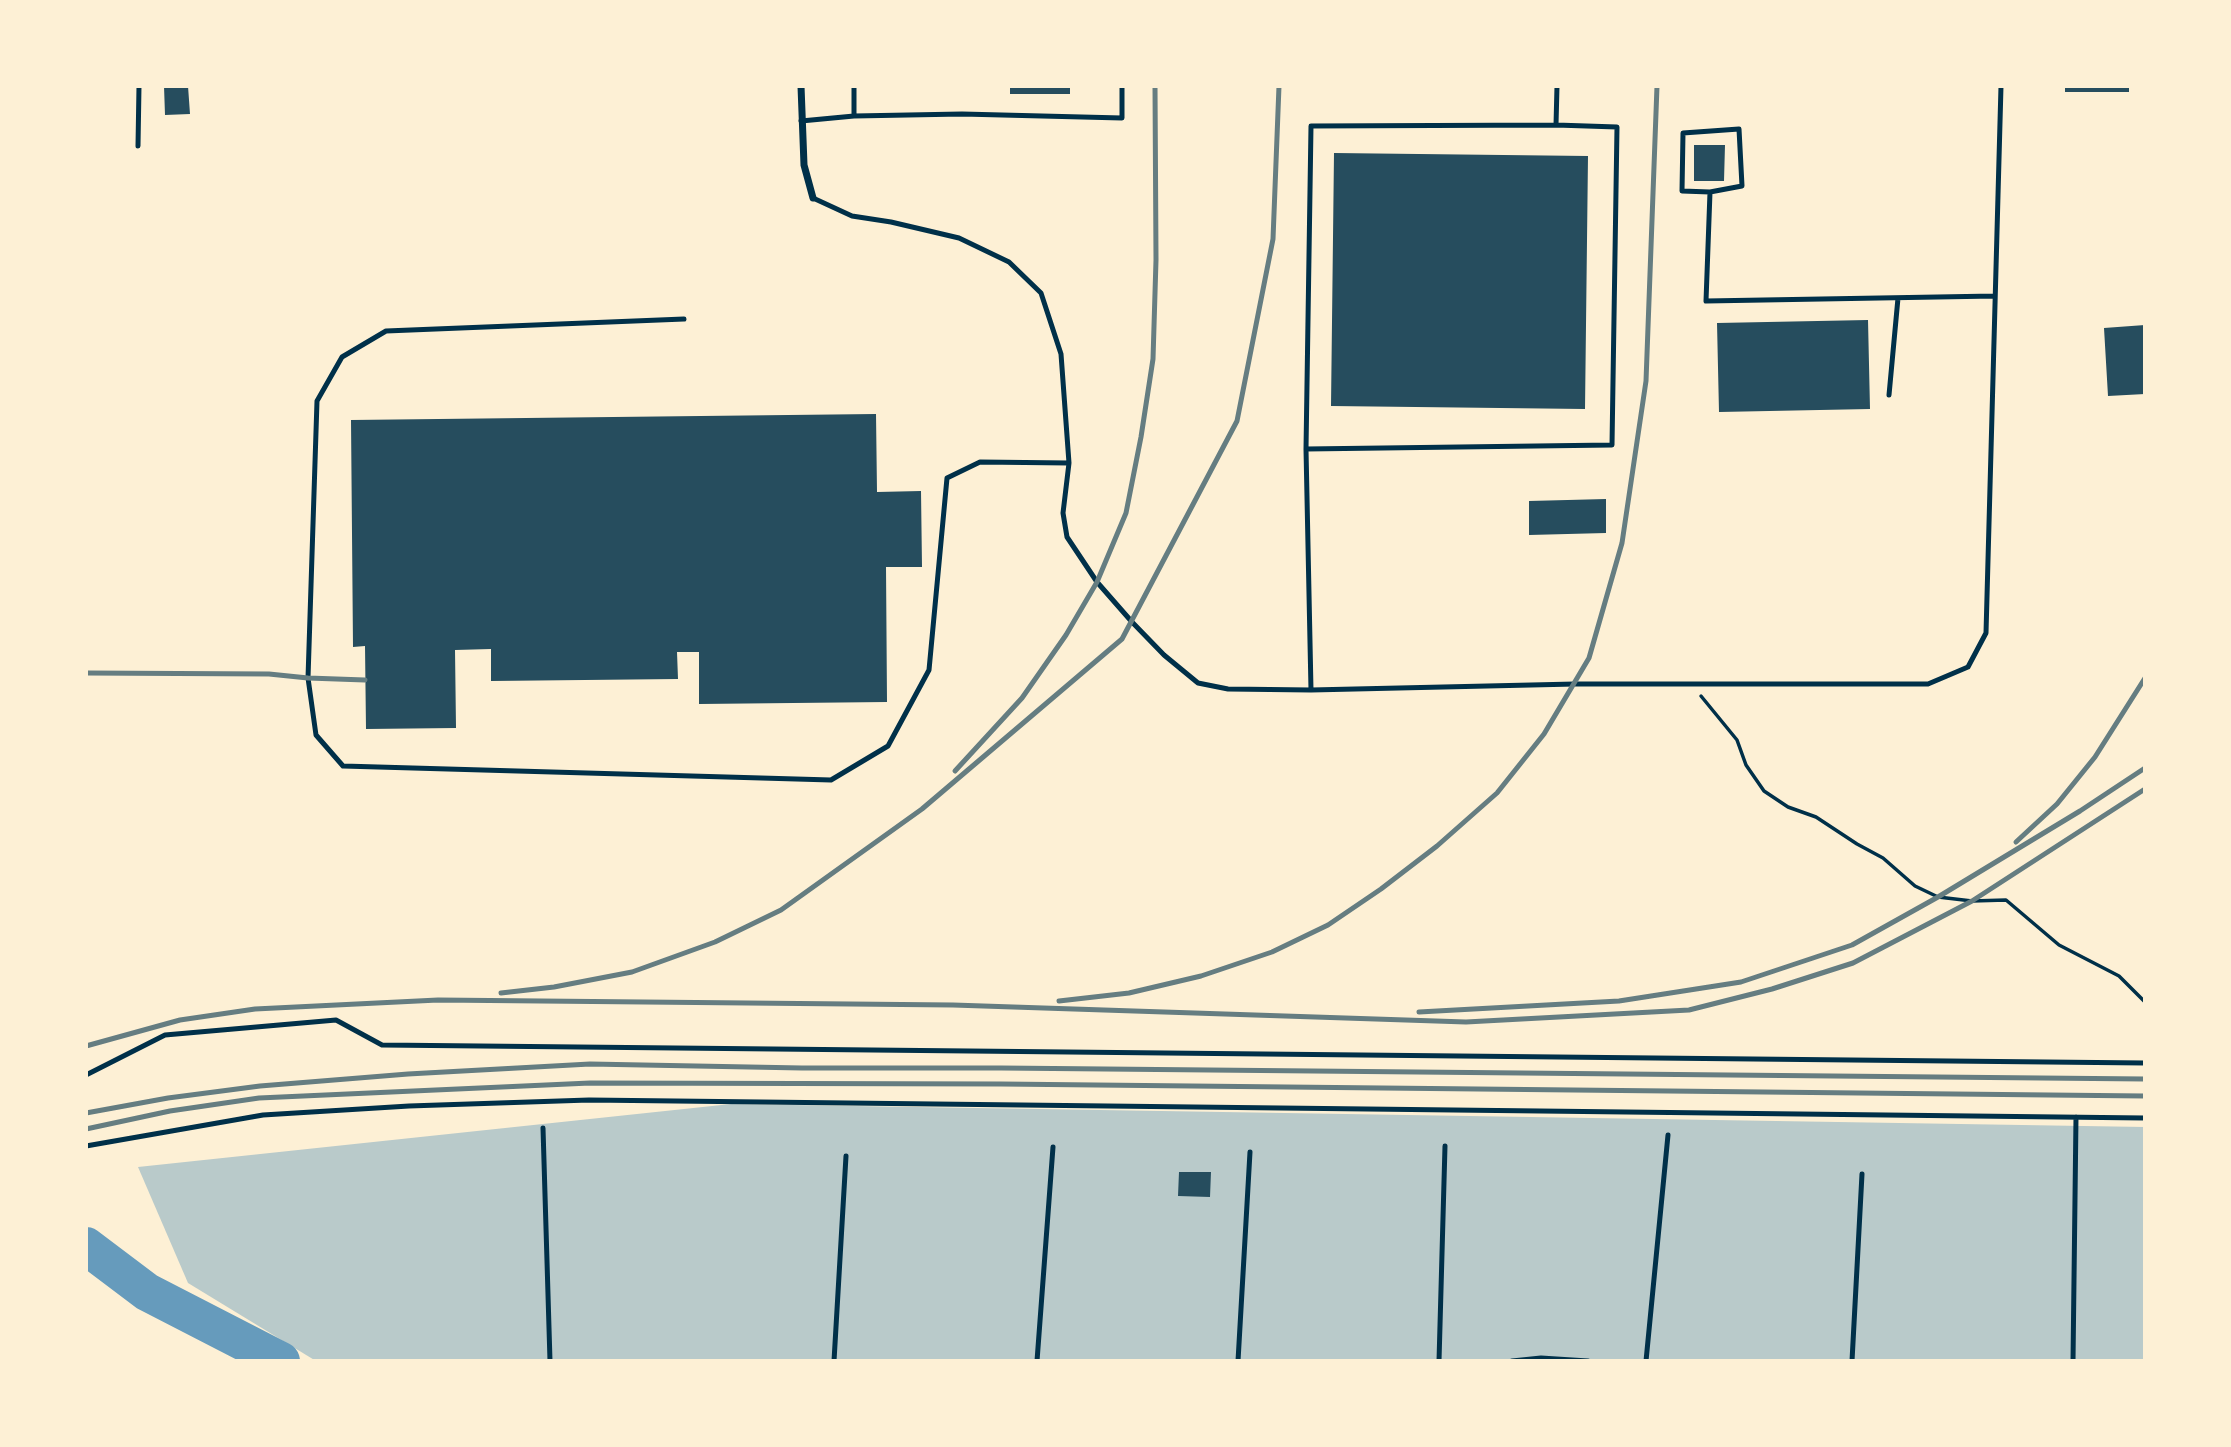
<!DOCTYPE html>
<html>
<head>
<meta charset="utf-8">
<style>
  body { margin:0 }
  #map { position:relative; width:2231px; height:1447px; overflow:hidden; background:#fdf0d5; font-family:"Crimson Pro",serif }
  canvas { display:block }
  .frame { position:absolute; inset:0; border:88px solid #fdf0d5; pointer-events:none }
</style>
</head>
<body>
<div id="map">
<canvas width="2231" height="1447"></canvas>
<div class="frame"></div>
</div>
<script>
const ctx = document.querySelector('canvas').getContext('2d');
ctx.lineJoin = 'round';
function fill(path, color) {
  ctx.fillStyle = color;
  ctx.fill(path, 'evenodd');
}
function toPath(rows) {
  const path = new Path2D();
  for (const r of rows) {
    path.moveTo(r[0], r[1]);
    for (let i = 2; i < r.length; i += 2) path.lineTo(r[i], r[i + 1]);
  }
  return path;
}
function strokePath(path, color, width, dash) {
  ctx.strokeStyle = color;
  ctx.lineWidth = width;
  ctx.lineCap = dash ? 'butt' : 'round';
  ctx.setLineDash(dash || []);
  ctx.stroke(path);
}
fill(toPath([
  [731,1104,2145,1127,2145,1361,316,1361,188,1283,138,1167]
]), '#b9caca');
strokePath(toPath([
  [86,1246,147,1292,281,1361]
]), '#669bbc', 38);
fill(toPath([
  [164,86,188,86,190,114,165,115],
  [1010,86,1070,86,1070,94,1010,94],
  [2065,86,2129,86,2129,92,2065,92],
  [1694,145,1725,145,1724,181,1694,181],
  [1334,153,1588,156,1585,409,1331,406],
  [1868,320,1870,409,1719,412,1717,323],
  [2145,325,2145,394,2108,396,2104,328],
  [876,414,877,492,921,491,922,567,886,567,887,702,699,704,699,652,677,652,678,679,491,681,491,649,455,650,456,728,366,729,365,646,353,647,351,420],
  [1606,499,1606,533,1529,535,1529,501],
  [1179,1172,1211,1172,1210,1197,1178,1196]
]), '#264d5e');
strokePath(toPath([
  [1701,696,1737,740,1746,765,1764,791,1788,807,1816,817,1857,844,1883,858,1915,886,1938,897,1972,901,2006,900,2059,945,2119,976,2145,1002]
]), '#003049', 3.5);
strokePath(toPath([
  [854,86,854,116],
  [801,121,854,116,962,114,1122,118,1122,86],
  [138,146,139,86],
  [1710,192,1682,191,1683,133,1739,129,1742,186,1710,192,1706,301,1995,296],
  [813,198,852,216,891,222,959,238,1009,262,1041,293,1061,354,1069,463,1063,513,1067,537,1097,582,1132,622,1164,655,1198,683,1228,689,1311,690,1575,684,1928,684,1968,667,1986,633,2001,86],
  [684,319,386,331,342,357,317,401,308,678,316,735,343,766,831,780,888,746,929,670,947,478,980,462,1069,463],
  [1889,395,1898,298],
  [1306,449,1311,126,1556,125],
  [1311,690,1306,449,1612,445,1617,127,1556,125,1557,86],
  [86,1075,165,1035,336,1020,382,1045,2145,1063],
  [543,1128,550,1361],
  [86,1146,263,1115,409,1106,589,1100,2145,1118],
  [834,1361,846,1156],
  [1037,1361,1053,1147],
  [1238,1361,1250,1152],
  [1439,1361,1445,1146],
  [1512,1361,1541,1358,1588,1361],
  [1646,1361,1668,1135],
  [1852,1361,1862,1174],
  [2073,1361,2076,1117]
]), '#003049', 5);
strokePath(toPath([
  [801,86,804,165,813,198]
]), '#003049', 7);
strokePath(toPath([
  [86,673,269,674,308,678,365,680],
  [955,771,1022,698,1066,635,1097,582,1126,513,1141,437,1153,359,1156,260,1155,86],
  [2016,842,2057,804,2095,757,2145,678],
  [501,993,554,987,632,972,715,942,781,910,922,809,1122,639,1237,421,1273,239,1279,86],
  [1059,1001,1129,993,1201,976,1272,952,1328,925,1381,889,1437,846,1497,793,1544,734,1589,658,1622,543,1646,381,1657,86],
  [1419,1012,1619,1001,1741,982,1852,945,1938,897,2080,811,2145,768],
  [86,1046,180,1020,255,1009,438,1000,953,1005,1466,1022,1689,1010,1772,989,1853,963,1972,901,2145,789],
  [86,1113,168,1098,260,1086,408,1074,590,1064,802,1068,1001,1068,2145,1079],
  [86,1129,170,1111,259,1098,590,1083,1001,1084,2145,1096]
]), '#657d81', 5);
</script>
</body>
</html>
